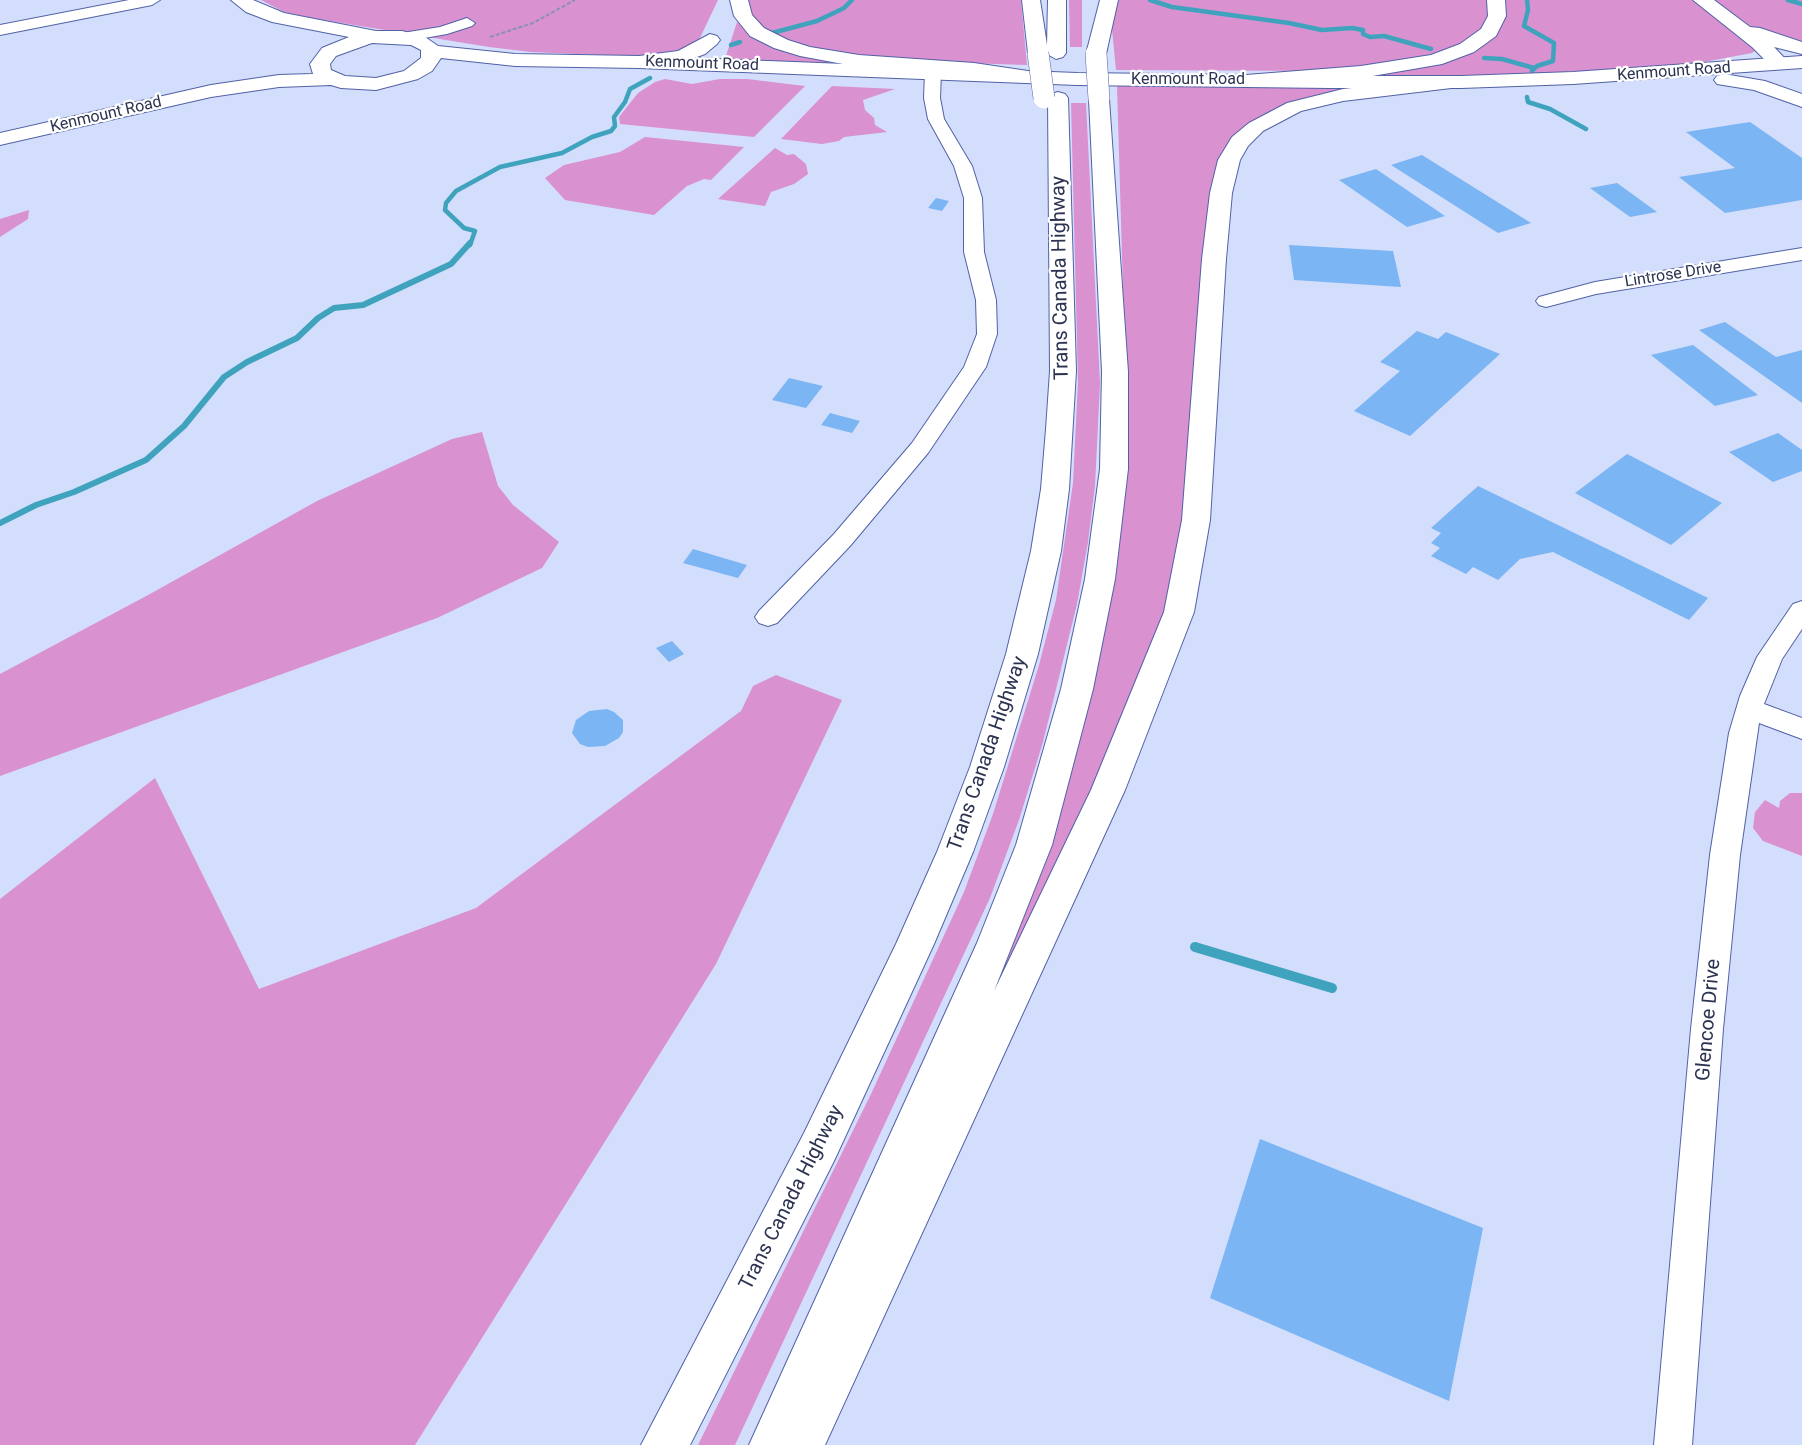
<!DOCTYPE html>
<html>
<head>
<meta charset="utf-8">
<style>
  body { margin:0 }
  canvas { display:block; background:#d3ddfc }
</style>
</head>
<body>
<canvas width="1802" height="1445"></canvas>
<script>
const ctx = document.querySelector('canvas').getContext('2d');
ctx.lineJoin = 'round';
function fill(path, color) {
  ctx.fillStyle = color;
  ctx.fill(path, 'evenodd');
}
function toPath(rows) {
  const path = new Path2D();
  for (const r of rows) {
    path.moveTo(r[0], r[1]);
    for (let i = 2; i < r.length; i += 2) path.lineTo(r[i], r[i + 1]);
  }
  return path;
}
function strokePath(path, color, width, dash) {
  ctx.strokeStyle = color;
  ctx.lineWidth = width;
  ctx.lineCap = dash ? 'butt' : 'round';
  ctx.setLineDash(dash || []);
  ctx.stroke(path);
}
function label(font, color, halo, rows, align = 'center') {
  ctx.font = font + ' Roboto,sans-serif';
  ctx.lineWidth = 4.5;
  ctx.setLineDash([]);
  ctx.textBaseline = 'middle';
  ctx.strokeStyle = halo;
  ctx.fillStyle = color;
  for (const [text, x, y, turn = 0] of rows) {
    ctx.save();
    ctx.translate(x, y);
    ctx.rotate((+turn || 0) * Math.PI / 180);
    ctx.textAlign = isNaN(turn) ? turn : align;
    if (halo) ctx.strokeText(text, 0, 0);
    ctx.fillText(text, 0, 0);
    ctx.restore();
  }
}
fill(toPath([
  [261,0,718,0,698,42,677,52,646,57,531,52,489,47,311,18,284,12],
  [747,0,1021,0,1027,65,933,62,841,55,792,43,768,32,753,19],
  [1069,0,1082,0,1082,47,1070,47],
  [1115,0,1487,0,1489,15,1484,26,1473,37,1460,46,1441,54,1332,71,1116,70,1111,19],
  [1503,0,1695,0,1756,50,1752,53,1704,62,1631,69,1489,75,1355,77,1463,56],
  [1708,0,1802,0,1802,44,1779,40,1745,25],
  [737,22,745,29,851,64,725,59],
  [665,79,692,84,720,79,747,79,805,86,754,137,620,124,619,117,638,93,655,82],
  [832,86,895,89,863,100,865,110,874,118,875,125,887,132,844,137,839,141,822,144,781,139],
  [1117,86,1373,88,1341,92,1239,135,1202,347,1173,604,1088,810,927,1149,1017,933,1052,835,1126,392],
  [1071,103,1086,103,1100,383,1095,486,1088,542,1077,604,1043,742,1019,820,990,898,735,1445,698,1445,871,1094,964,892,993,814,1039,665,1056,600,1073,483,1078,382],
  [645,137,744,147,711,180,704,179,687,186,654,215,565,200,545,178,564,165,620,152],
  [775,148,787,155,794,154,806,164,808,174,794,184,771,192,765,206,718,199],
  [29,210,28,219,0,237,0,219],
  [482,432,498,486,513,505,559,542,542,568,437,618,0,776,0,674,150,594,317,501,452,439],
  [776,675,842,700,716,964,415,1445,0,1445,0,899,155,778,259,989,476,908,741,711,753,686],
  [1790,793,1802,793,1802,856,1763,841,1753,828,1755,812,1765,800,1779,808,1780,801]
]), '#da91d0');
strokePath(toPath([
  [1150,0,1172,7,1289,23,1322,30,1352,28,1363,30,1363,34,1370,37,1384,36,1431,49],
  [1527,0,1528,10,1524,26,1554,43,1553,61,1537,66,1532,71],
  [1788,0,1802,4],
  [772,33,817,21,844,8,852,0],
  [731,45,740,42],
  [1484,58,1502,59,1534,68],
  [1527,97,1528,102,1550,109,1586,129],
  [470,245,475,231,464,228,445,210,446,203,456,191,500,167,562,153,592,137,611,131,615,126,614,117,625,102,630,89,650,78]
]), '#3fa3bd', 4.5);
strokePath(toPath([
  [0,523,36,505,74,492,146,460,184,426,224,377,247,362,297,338,318,318,334,308,363,305,451,264,470,243]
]), '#3fa3bd', 6);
strokePath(toPath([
  [1195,947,1332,988]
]), '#3fa3bd', 10);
fill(toPath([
  [1750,122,1802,158,1802,200,1725,213,1679,177,1735,168,1686,132],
  [1422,155,1531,223,1498,233,1391,165],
  [1376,169,1445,216,1407,227,1339,180],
  [1617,183,1657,212,1630,217,1590,188],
  [936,198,949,201,942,211,928,208],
  [1289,245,1393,251,1401,287,1294,280],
  [1725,322,1776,357,1802,350,1802,403,1699,330],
  [1417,331,1438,339,1446,332,1500,354,1410,436,1354,411,1400,371,1380,362],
  [1693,345,1758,395,1715,406,1651,355],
  [789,378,823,386,806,408,772,400],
  [830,413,860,421,852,433,821,425],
  [1778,433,1802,450,1802,471,1773,482,1729,452],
  [1627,454,1722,503,1671,545,1575,493],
  [1478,486,1708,598,1689,620,1553,552,1520,559,1498,580,1473,567,1466,574,1431,556,1440,548,1431,543,1441,533,1431,528],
  [693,549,747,565,738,578,683,563],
  [672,641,684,654,669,662,656,648],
  [607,709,614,712,623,720,623,732,619,738,605,746,588,747,580,744,572,733,576,720,589,711],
  [1260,1139,1483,1228,1449,1401,1210,1298]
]), '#7cb5f4');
const minor = toPath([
  [129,0,160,0,152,5,0,35,0,25,129,0],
  [467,18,475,23,472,26,447,34,402,42,394,37,396,34,440,27,467,18],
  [933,67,941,72,940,98,944,119,972,166,982,198,984,252,996,300,997,334,986,367,928,453,850,546,777,623,768,626,759,623,755,617,759,611,834,534,912,443,964,367,977,334,976,300,964,252,964,198,954,166,928,119,924,98,925,72,933,67],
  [1802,248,1802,260,1596,294,1546,307,1539,305,1536,301,1539,297,1595,282,1802,248],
  [1802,601,1802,629,1782,659,1764,704,1802,718,1802,739,1759,723,1740,855,1723,1029,1692,1445,1654,1445,1691,1029,1710,855,1729,733,1740,696,1757,657,1793,604,1802,601]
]);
const major = toPath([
  [231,0,253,0,284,13,376,31,402,31,425,37,438,46,515,54,639,56,1077,73,1330,76,1461,76,1573,72,1802,56,1802,68,1573,84,1461,88,1330,88,1077,85,639,68,515,66,441,58,432,71,418,79,376,90,341,88,331,85,279,87,211,97,0,145,0,133,211,85,279,75,313,74,310,64,322,48,349,37,272,22,246,12,231,0],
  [372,43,411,45,421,50,421,58,404,71,376,78,345,76,331,70,330,64,336,56,372,43],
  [1724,74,1765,81,1802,94,1802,107,1754,90,1717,84,1714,80,1717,76,1724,74]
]);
const highway = toPath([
  [730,0,748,0,752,15,764,28,788,40,810,47,859,55,974,63,1028,71,1035,73,1038,77,1035,81,1028,83,974,75,859,67,800,56,774,48,750,36,734,16,730,0],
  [1022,0,1040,0,1047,45,1048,0,1066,0,1066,53,1063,57,1056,59,1047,54,1038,59,1031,57,1028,53,1022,0],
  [1100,0,1118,0,1106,54,1103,58,1096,60,1089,58,1086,54,1100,0],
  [1487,0,1505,0,1506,16,1496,36,1474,52,1442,64,1361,78,1246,87,1239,85,1236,81,1239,77,1246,75,1361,66,1431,55,1460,44,1481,29,1488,16,1487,0],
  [1693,0,1714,0,1750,27,1760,28,1802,42,1802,54,1774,47,1790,64,1787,68,1773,68,1752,47,1693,0],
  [710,34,717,36,720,40,717,44,705,54,689,60,639,68,632,66,629,62,632,58,639,56,678,51,710,34],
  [1461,76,1468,78,1471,82,1468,86,1343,101,1301,111,1263,131,1248,146,1240,160,1232,193,1226,259,1210,520,1194,612,1125,790,825,1445,749,1445,977,943,1016,845,1061,689,1085,579,1100,469,1102,372,1089,99,1092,95,1099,93,1106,95,1109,99,1128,372,1128,469,1115,579,1093,689,1052,845,994,991,1091,790,1164,612,1182,520,1202,259,1210,193,1218,160,1232,137,1249,123,1287,103,1343,89,1461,76],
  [1058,92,1065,94,1068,98,1076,371,1069,489,1061,551,1038,654,1004,767,973,852,934,944,834,1161,690,1445,641,1445,804,1133,896,944,937,852,970,767,1006,654,1031,551,1041,489,1046,429,1050,371,1048,98,1051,94,1058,92]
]);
strokePath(minor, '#5162a6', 2);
strokePath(major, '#5162a6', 2);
strokePath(highway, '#5162a6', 2);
strokePath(toPath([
  [490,37,533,23,575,0]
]), '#8891b0', 2, [4, 2]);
fill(minor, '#fff');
fill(major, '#fff');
fill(highway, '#fff');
const highwayBridge = toPath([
  [1038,53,1044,98],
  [1096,54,1099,99]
]);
strokePath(highwayBridge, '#5162a6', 22, []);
strokePath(highwayBridge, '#fff', 21);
label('16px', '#2b3351', '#fff', [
  ["Kenmount Road",702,64,2],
  ["Kenmount Road",1674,72,-4],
  ["Kenmount Road",1188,80],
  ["Kenmount Road",106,115,-13],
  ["Lintrose Drive",1673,275,-9]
]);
label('20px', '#2b3351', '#fff', [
  ["Trans Canada Highway",1061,278,-91],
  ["Trans Canada Highway",988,754,-71],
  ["Glencoe Drive",1709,1020,-85],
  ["Trans Canada Highway",792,1198,-63]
]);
</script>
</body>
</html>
